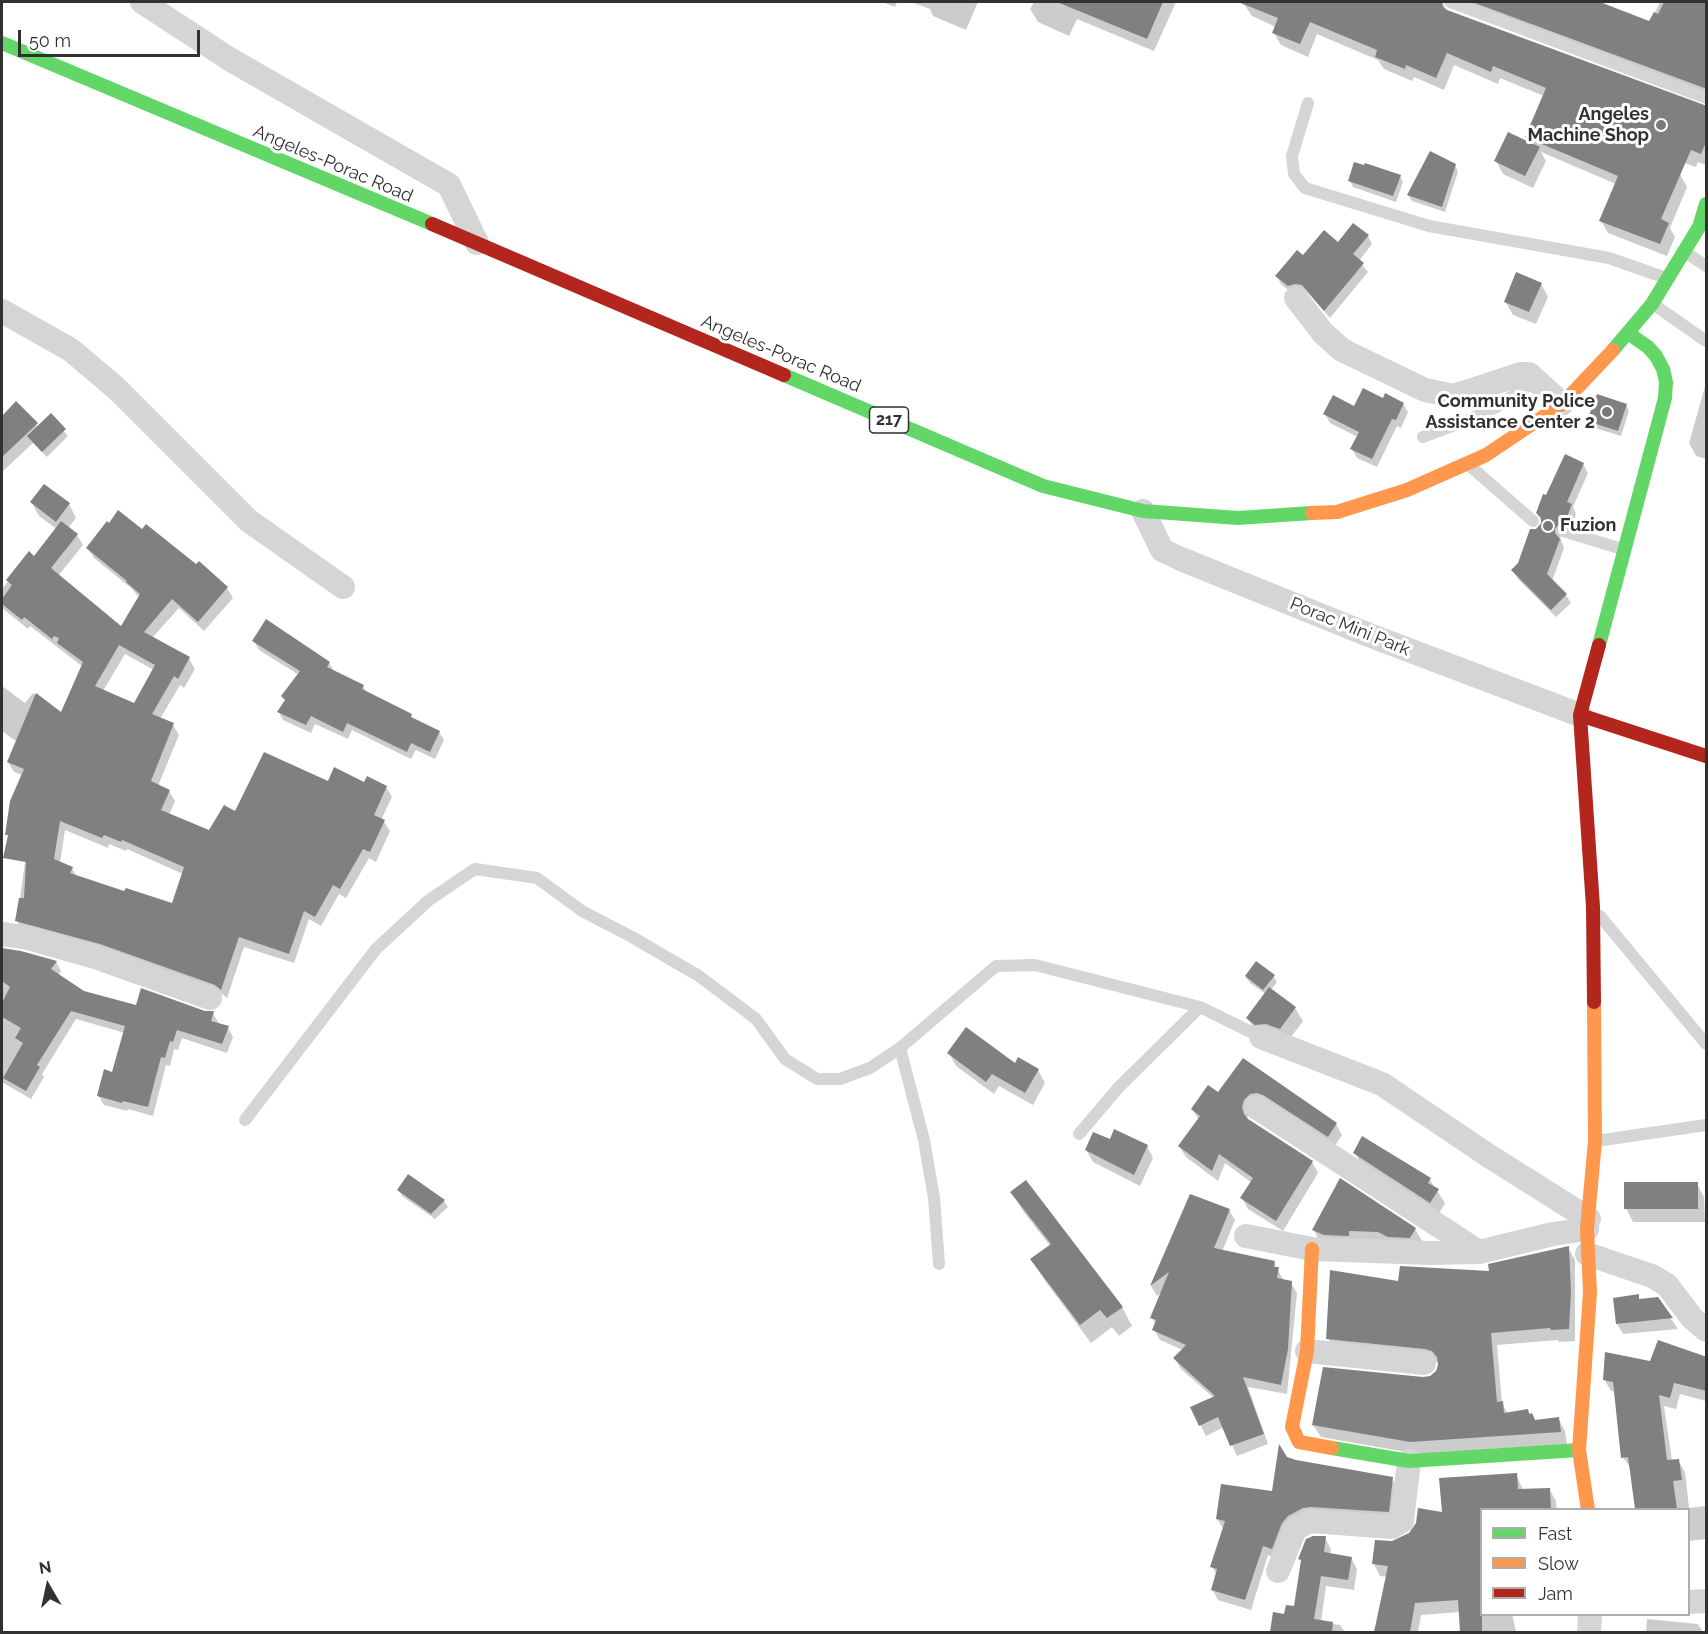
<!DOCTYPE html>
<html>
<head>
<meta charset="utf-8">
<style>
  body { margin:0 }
  #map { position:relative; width:1708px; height:1634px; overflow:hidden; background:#fff; font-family:Raleway,sans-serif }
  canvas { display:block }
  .frame { position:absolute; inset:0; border:3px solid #313131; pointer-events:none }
  .legend { position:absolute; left:1480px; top:1508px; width:210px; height:108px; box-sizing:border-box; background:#fff; border:2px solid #adadad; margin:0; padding:8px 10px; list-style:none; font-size:18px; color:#313131 }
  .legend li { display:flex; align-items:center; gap:12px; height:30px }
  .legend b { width:30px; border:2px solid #adadad }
  .north { position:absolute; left:18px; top:1556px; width:60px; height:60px; -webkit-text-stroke:4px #fff; paint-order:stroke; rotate:351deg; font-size:16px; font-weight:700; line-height:24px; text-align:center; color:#313131 }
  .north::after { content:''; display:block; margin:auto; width:21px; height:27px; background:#313131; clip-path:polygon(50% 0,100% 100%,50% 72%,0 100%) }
  .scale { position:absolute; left:18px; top:30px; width:182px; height:27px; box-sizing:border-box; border:3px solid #313131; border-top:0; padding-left:8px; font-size:18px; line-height:21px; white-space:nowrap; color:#313131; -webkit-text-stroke:4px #fff; paint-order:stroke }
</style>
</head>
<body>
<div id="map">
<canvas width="1708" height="1634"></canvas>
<div class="frame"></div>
<ul class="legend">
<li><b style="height:8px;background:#63d668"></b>Fast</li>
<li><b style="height:8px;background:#ff974d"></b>Slow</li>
<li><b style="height:8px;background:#b3261e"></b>Jam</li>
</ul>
<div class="north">N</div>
<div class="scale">50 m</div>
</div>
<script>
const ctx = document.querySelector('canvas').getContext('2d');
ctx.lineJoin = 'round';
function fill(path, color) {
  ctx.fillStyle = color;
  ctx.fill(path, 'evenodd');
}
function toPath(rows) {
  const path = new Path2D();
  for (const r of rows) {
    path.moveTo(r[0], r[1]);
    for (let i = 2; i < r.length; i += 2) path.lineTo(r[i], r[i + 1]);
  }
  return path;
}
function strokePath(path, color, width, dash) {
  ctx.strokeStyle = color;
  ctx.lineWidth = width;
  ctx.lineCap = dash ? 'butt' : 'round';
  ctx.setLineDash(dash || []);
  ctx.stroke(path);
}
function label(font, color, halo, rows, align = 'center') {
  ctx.font = font + ' Raleway,sans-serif';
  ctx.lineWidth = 6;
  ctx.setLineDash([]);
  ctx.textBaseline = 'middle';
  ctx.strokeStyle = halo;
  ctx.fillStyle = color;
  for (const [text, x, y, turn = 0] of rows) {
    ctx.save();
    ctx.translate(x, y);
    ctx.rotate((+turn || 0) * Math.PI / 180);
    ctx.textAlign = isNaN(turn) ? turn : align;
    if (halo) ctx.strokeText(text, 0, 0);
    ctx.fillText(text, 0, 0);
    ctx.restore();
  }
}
fill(toPath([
  [882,2,897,2,895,7],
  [911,2,978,2,966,30,933,16,930,9],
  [1034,2,1176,2,1154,51,1077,19,1069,36,1038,22,1030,9],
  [1245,2,1442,2,1447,11,1706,107,1706,165,1698,162,1696,167,1654,153,1680,174,1687,187,1670,228,1675,237,1667,256,1608,233,1601,221,1616,184,1541,152,1546,161,1533,188,1503,174,1496,161,1531,144,1527,136,1544,96,1500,78,1498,84,1454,65,1444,90,1414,77,1412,81,1384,69,1378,60,1317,34,1308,57,1281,45,1274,33,1276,27,1252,16,1244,4],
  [1456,2,1597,2,1650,23,1660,2,1706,2,1706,99],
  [1455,165,1458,172,1445,212,1412,201,1408,195],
  [1365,167,1400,176,1403,182,1396,202,1353,187,1350,181],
  [1368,236,1372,244,1359,261,1368,272,1330,318,1308,293,1300,291,1293,294,1281,284,1277,276,1303,257],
  [1541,284,1548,297,1536,324,1513,315,1505,301],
  [1706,383,1706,459,1696,456,1689,443],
  [1384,400,1403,404,1408,412,1401,428,1397,426,1377,467,1357,458,1352,449,1358,437,1330,423,1325,414],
  [16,404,38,427,51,416,68,436,47,457,33,443,2,472,2,418],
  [1626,405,1629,411,1621,436,1592,427,1589,421],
  [1583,464,1588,473,1573,507,1576,514,1570,531,1566,531,1560,537,1564,548,1552,581,1566,595,1571,603,1556,617,1518,579,1513,570,1519,564,1537,530,1542,524,1538,513,1547,497],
  [32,503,69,504,76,518,68,528,77,535,83,545,58,576,121,628,139,597,131,588,94,558,88,548,142,531,196,566,199,564,227,588,233,598,204,631,179,608,152,638,189,659,195,669,184,688,180,685,160,719,173,725,179,735,158,786,169,791,175,801,169,815,209,832,235,813,328,783,386,787,392,797,381,820,384,822,390,831,376,862,369,858,346,898,339,894,321,926,309,919,294,963,244,947,227,998,222,994,107,953,23,931,17,921,36,780,14,772,8,762,17,742,2,731,2,686,25,703,33,693,62,714,82,666,30,626,28,629,2,608,2,589,29,554,35,558,57,529,39,516],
  [125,654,154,670,134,704,103,691],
  [65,830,108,848,109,844,126,851,127,849,183,874,173,905,125,893,77,877,72,868,60,863],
  [254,641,329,663,334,671,363,686,367,693,439,732,444,740,435,759,416,750,411,759,352,730,348,739,315,724,311,733,283,720,279,712,299,675,259,650],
  [2,950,21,952,56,962,61,971,58,976,83,992,137,1007,213,1013,218,1022,218,1024,228,1028,233,1037,227,1053,182,1038,178,1050,174,1049,170,1066,166,1065,153,1116,128,1109,127,1111,104,1105,98,1095,113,1073,125,1033,76,1019,42,1074,44,1077,31,1099,2,1082],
  [1273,976,1277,982,1271,990,1295,1008,1303,1021,1288,1041,1256,1032,1248,1019,1266,994,1250,983,1246,977],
  [949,1053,1038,1070,1045,1083,1033,1105,999,1086,994,1094,956,1066],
  [1244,1060,1336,1124,1342,1135,1334,1147,1249,1111,1247,1119,1312,1162,1318,1173,1283,1231,1248,1209,1242,1198,1252,1183,1225,1163,1218,1181,1186,1157,1179,1146,1199,1120,1192,1109,1218,1095],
  [1363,1138,1430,1180,1445,1203,1438,1215,1362,1165,1355,1153],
  [1110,1141,1147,1146,1153,1158,1140,1186,1093,1162,1086,1150],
  [408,1176,444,1201,448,1207,435,1219,402,1196,399,1190],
  [1697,1184,1704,1197,1705,1222,1633,1222,1626,1208],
  [1012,1192,1122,1307,1132,1326,1119,1336,1112,1327,1091,1343,1043,1278,1032,1260,1050,1246,1023,1211],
  [1191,1196,1229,1210,1235,1220,1222,1252,1274,1263,1284,1281,1291,1283,1297,1293,1287,1394,1248,1387,1268,1444,1237,1456,1224,1427,1206,1436,1192,1408,1214,1398,1181,1369,1175,1359,1183,1350,1160,1340,1154,1329,1156,1325,1152,1318,1163,1291,1157,1296,1151,1286],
  [1415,1229,1422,1241,1320,1242,1314,1230],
  [1568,1248,1575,1260,1575,1341,1559,1342,1558,1340,1497,1345,1502,1403,1508,1414,1528,1411,1535,1422,1558,1418,1565,1431,1567,1444,1418,1454,1321,1437,1313,1425,1423,1379,1431,1377,1437,1372,1439,1363,1434,1361,1335,1351,1328,1338,1400,1283,1490,1273],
  [1638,1296,1640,1300,1657,1298,1678,1329,1623,1334,1617,1324],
  [1706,1359,1706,1401,1680,1394,1676,1409,1664,1406,1672,1461,1678,1460,1685,1472,1689,1508,1706,1506,1706,1539,1688,1541,1688,1510,1633,1510,1636,1509,1631,1469,1623,1457,1616,1392,1611,1391,1604,1379,1651,1363],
  [1286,1458,1295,1462,1392,1479,1398,1489,1394,1522,1318,1517,1277,1559,1268,1555,1251,1610,1218,1600,1212,1589,1217,1575,1212,1567,1224,1530,1217,1519,1274,1493],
  [1516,1474,1523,1490,1549,1489,1556,1501,1557,1510,1482,1510,1482,1614,1512,1614,1516,1632,1461,1632,1460,1612,1421,1615,1418,1632,1376,1632,1388,1577,1380,1576,1374,1564,1392,1543],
  [1325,1538,1331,1549,1330,1555,1351,1558,1357,1569,1354,1590,1326,1586,1321,1622,1340,1625,1345,1632,1272,1632,1275,1614,1286,1615,1295,1608],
  [1647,1619,1698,1624,1703,1632,1646,1632]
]), '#0003');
fill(toPath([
  [1057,2,1163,2,1147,39],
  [1238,2,1442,2,1443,7,1447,10,1707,106,1707,140,1701,154,1691,150,1661,219,1669,223,1660,244,1599,221,1618,176,1525,137,1546,88,1493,66,1491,72,1447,53,1436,78,1406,65,1405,69,1375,57,1377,50,1310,22,1300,44,1272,33,1278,18],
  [1472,2,1600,2,1649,21,1654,12,1658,14,1664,2,1707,2,1707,89],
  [1508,132,1540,147,1525,176,1494,161],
  [1430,151,1456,164,1442,207,1407,195],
  [1354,162,1364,165,1365,163,1401,175,1393,196,1348,181],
  [1353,223,1369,235,1353,254,1364,263,1324,311,1302,285,1295,284,1288,286,1275,276,1297,250,1303,255,1324,230,1338,242],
  [1516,272,1542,283,1529,312,1504,302],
  [1363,388,1383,398,1385,393,1404,403,1396,420,1392,419,1372,459,1350,449,1359,432,1323,414,1333,395,1354,406],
  [1597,394,1627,404,1618,431,1587,421],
  [16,401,38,423,2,457,2,416],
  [51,413,66,429,42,452,27,436],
  [1565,454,1584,463,1567,502,1572,504,1565,523,1558,525,1555,529,1555,533,1560,539,1547,574,1567,594,1551,610,1511,570,1518,563,1530,529,1536,529,1541,523,1541,518,1536,513,1543,494,1546,495],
  [44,484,70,503,56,522,30,502],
  [118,510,142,529,146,524,196,564,199,561,228,587,198,622,172,599,144,632,190,657,178,679,174,676,152,714,174,723,151,781,170,790,161,810,209,830,224,805,235,811,264,752,328,781,334,767,364,782,367,776,387,786,374,815,385,820,370,852,363,849,340,889,333,885,315,917,304,911,289,954,239,937,221,990,215,985,100,944,15,921,19,898,24,898,26,862,3,858,8,835,5,835,10,801,24,769,7,762,36,693,61,712,83,662,57,643,59,638,54,636,52,639,24,617,22,620,2,604,2,599,12,585,6,580,29,551,34,556,61,521,78,534,51,568,121,626,140,594,126,582,127,581,86,548,107,521,109,523],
  [119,645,155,665,134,703,95,686],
  [60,821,102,838,104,835,121,842,122,840,184,867,172,903,126,888,124,891,70,873,73,867,54,859],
  [266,619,330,662,327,667,364,685,362,689,412,714,411,717,440,731,430,752,411,743,407,752,347,723,343,732,311,716,306,725,277,712,285,700,281,696,300,671,252,641],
  [2,948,21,951,57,961,51,969,84,991,136,1005,141,988,205,1011,214,1011,211,1021,229,1026,222,1044,177,1030,173,1042,170,1041,165,1058,161,1057,148,1107,123,1101,122,1103,97,1096,104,1069,112,1072,125,1026,71,1011,37,1065,40,1067,26,1091,3,1078,23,1043,15,1038,21,1028,2,1017,2,1003,10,987,2,981],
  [1256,961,1275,975,1263,990,1245,976],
  [1269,987,1296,1007,1280,1029,1266,1024,1255,1025,1246,1018],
  [966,1027,1015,1063,1018,1057,1039,1069,1025,1093,992,1074,986,1082,947,1053],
  [1243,1058,1337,1123,1328,1137,1263,1095,1257,1093,1250,1094,1244,1100,1242,1107,1244,1114,1248,1119,1313,1161,1276,1221,1240,1198,1253,1178,1219,1154,1212,1171,1178,1146,1200,1116,1191,1109,1208,1085,1218,1092],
  [1114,1129,1148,1145,1134,1175,1085,1150,1093,1132,1110,1139],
  [1362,1136,1431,1178,1428,1183,1439,1189,1430,1203,1353,1153],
  [408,1174,445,1200,431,1214,397,1190],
  [1340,1178,1416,1228,1410,1238,1388,1237,1378,1232,1349,1231,1349,1236,1324,1235,1312,1230],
  [1026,1180,1123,1307,1107,1318,1100,1310,1080,1325,1030,1259,1051,1244,1010,1192],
  [1624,1182,1698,1182,1698,1209,1624,1209],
  [1190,1194,1230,1209,1214,1248,1275,1261,1274,1267,1279,1267,1277,1278,1292,1281,1288,1349,1281,1385,1243,1377,1264,1434,1230,1446,1218,1417,1199,1426,1190,1407,1215,1396,1173,1358,1186,1345,1152,1330,1156,1320,1150,1318,1169,1272,1150,1286],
  [1569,1246,1571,1292,1569,1329,1551,1330,1550,1328,1491,1333,1497,1402,1503,1401,1504,1413,1528,1409,1529,1414,1532,1413,1535,1420,1559,1417,1561,1432,1410,1442,1312,1425,1323,1367,1423,1377,1430,1376,1436,1371,1438,1365,1437,1357,1432,1351,1425,1349,1326,1339,1330,1270,1398,1281,1400,1266,1489,1271,1488,1264],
  [1639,1294,1639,1299,1658,1297,1673,1318,1616,1324,1613,1298],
  [1658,1340,1707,1357,1707,1391,1674,1383,1670,1398,1659,1395,1667,1460,1679,1459,1682,1480,1673,1481,1677,1509,1635,1509,1628,1457,1621,1458,1613,1382,1603,1380,1605,1352,1650,1361],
  [1279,1444,1287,1457,1296,1460,1393,1477,1389,1512,1311,1507,1303,1508,1288,1516,1282,1523,1272,1549,1263,1546,1245,1600,1211,1590,1217,1569,1210,1567,1225,1521,1216,1519,1221,1484,1272,1491],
  [1517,1473,1518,1489,1550,1488,1551,1509,1482,1509,1482,1632,1460,1632,1458,1600,1415,1603,1410,1632,1374,1632,1388,1566,1372,1564,1375,1540,1392,1541,1409,1533,1416,1523,1418,1508,1442,1512,1439,1478],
  [1313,1536,1326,1536,1324,1552,1352,1557,1348,1580,1321,1576,1314,1619,1333,1622,1332,1632,1270,1632,1273,1612,1284,1614,1286,1605,1294,1606,1301,1560,1298,1559,1306,1539]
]), '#808080');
strokePath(toPath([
  [1450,2,1706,98],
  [1308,103,1292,156,1294,174,1305,188,1429,226,1609,258,1666,278],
  [1685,252,1706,266],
  [1653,304,1706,341],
  [1423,437,1466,421,1496,407,1537,380],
  [1470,466,1533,521],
  [1563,531,1622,549],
  [1600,916,1706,1044],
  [900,1048,924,1140,934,1198,939,1264],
  [245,1120,376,949,429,900,475,869,537,878,582,911,632,937,699,976,756,1019,785,1059,817,1079,840,1079,870,1068,900,1048,996,966,1035,965,1200,1007,1261,1037],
  [1079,1134,1118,1088,1200,1007],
  [1596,1141,1706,1125]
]), '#d5d5d5', 12);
strokePath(toPath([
  [142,2,231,60,449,185,477,243],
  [1296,298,1323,333,1342,350,1425,390,1454,396,1521,374,1529,374,1562,404],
  [2,311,71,350,116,388,249,521,343,587],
  [1143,511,1162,550,1181,559,1369,635,1580,715],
  [2,934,24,937,95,957,210,998],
  [1261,1037,1382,1084,1489,1156,1589,1219],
  [1256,1107,1479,1252],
  [1246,1236,1312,1249,1431,1253,1479,1252,1553,1234,1587,1229],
  [1587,1254,1652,1276,1667,1285,1692,1318,1706,1330],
  [1307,1351,1424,1363],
  [1278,1571,1295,1529,1310,1521,1392,1527,1402,1521,1409,1461],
  [1688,1602,1706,1601],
  [1589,1632,1590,1614]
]), '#d5d5d5', 24);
strokePath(toPath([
  [2,43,432,224],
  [1613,350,1652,304,1699,227,1706,204],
  [784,375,1043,486,1143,511,1238,518,1312,513],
  [1599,645,1665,398,1666,382,1663,369,1656,356,1648,347,1628,333],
  [1332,1448,1409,1461,1579,1450]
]), '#63d668', 14);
strokePath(toPath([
  [1312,513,1337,512,1407,490,1486,455,1562,404,1613,350],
  [1312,1249,1307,1351,1292,1427,1299,1442,1332,1448],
  [1588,1510,1579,1450,1590,1292,1587,1229,1595,1141,1594,1002]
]), '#ff974d', 14);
strokePath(toPath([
  [432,224,784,375],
  [1580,715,1706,756],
  [1594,1002,1593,907,1580,715,1599,645]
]), '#b3261e', 14);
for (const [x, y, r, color] of [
  [1661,125,6,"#797979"],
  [1607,412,6,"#797979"],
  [1548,526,6,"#797979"]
]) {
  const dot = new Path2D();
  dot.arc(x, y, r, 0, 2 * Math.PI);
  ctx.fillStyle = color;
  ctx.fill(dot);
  strokePath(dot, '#fff', 2);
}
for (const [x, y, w] of [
  [889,420,39]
]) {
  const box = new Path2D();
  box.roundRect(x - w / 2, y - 13, w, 26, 4.5);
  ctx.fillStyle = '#fff';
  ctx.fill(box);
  strokePath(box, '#313131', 1.5);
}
label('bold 16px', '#313131', null, [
  ["217",889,420]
]);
label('bold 18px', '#313131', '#fff', [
  ["Angeles",1649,115],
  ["Machine Shop",1649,136],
  ["Community Police",1595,402],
  ["Assistance Center 2",1595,423],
  ["Fuzion",1560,526,"left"]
], 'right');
label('18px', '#313131', '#fff', [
  ["Angeles-Porac Road",333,164,23],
  ["Angeles-Porac Road",781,354,23],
  ["Porac Mini Park",1350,627,22]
]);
</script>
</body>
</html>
